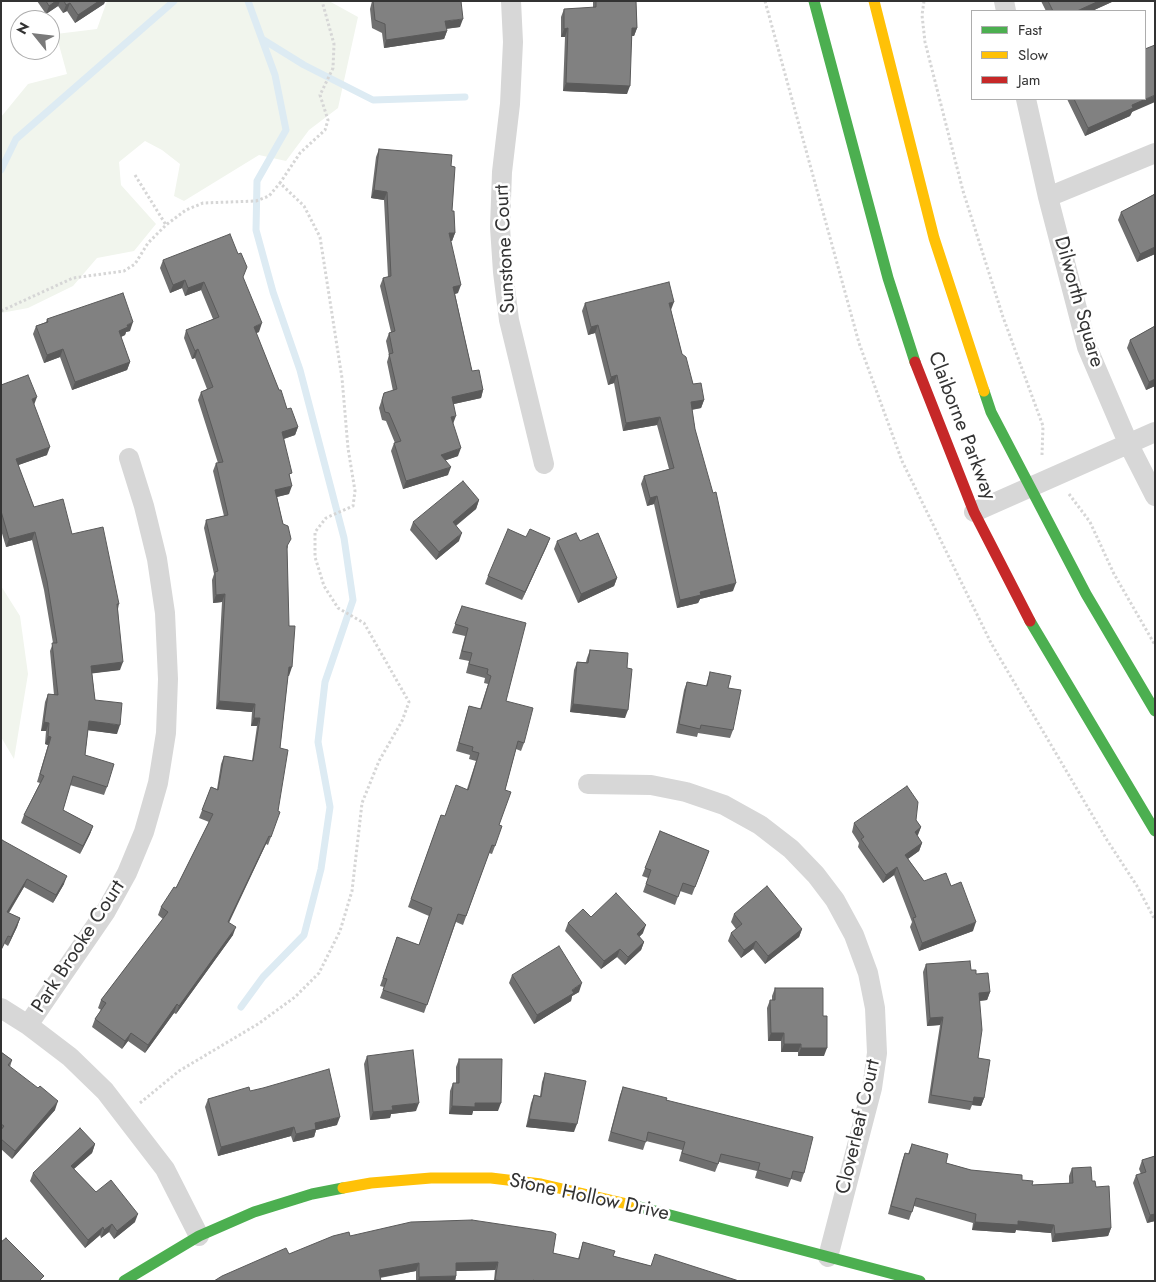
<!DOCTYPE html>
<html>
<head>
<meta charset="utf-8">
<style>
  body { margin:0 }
  #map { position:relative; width:1156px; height:1282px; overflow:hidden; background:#fff; font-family:Jost,sans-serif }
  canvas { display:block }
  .frame { position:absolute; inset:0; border:2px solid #333; pointer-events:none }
  .legend { position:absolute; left:971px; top:10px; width:175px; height:90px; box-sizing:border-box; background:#fff; border:1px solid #adadad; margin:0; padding:6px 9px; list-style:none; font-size:15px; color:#333 }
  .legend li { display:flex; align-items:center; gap:10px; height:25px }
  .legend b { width:25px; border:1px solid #adadad }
  .north { position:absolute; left:10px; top:10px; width:50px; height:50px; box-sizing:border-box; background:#fff; border:1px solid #adadad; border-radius:50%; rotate:299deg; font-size:14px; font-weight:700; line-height:20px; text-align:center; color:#333 }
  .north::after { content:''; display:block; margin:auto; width:18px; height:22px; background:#7a7a7a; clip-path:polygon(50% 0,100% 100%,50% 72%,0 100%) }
</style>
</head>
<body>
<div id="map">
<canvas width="1156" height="1282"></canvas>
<div class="frame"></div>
<ul class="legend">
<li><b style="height:6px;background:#4caf50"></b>Fast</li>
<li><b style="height:6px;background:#ffc107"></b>Slow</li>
<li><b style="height:6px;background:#c62828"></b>Jam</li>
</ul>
<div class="north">N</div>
</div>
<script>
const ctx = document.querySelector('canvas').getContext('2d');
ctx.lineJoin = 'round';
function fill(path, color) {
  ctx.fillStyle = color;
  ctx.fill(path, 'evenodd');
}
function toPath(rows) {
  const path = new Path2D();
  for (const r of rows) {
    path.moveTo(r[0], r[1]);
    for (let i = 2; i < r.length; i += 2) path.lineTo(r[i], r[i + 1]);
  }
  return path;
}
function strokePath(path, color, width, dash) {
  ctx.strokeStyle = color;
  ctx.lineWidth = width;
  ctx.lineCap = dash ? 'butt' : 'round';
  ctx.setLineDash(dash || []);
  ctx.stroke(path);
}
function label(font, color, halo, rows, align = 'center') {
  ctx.font = font + ' Jost,sans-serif';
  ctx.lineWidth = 5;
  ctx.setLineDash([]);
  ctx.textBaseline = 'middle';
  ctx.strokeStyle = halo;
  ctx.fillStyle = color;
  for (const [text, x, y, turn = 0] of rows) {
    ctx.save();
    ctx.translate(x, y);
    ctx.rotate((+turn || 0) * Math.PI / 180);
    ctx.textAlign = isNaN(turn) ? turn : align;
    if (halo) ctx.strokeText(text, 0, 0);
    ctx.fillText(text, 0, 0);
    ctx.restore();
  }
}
fill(toPath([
  [107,1,329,1,358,17,338,108,309,130,286,161,259,155,184,201,174,196,180,164,162,150,145,141,119,162,121,185,156,224,134,251,97,258,73,286,28,308,1,313,1,117,28,84,67,74,56,34,97,29],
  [1,586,20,616,28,674,14,759,1,737]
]), '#f1f5ed');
strokePath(toPath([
  [262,39,304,65,373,100,465,97],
  [1,170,16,139,174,1],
  [241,1007,263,977,304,935,321,869,330,807,318,742,325,682,353,600,344,538,300,370,273,292,256,230,257,181,286,130,275,75,248,1]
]), '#ddebf3', 7);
strokePath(toPath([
  [765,1,859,343,902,461,991,643,1107,840,1137,886,1155,920],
  [924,1,922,15,925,42,963,191,1003,317,1043,426,1042,455],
  [135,175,166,225],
  [1,311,73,278,124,271,135,264,148,243,166,225,186,210,203,203,256,201,269,196,280,183],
  [1069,494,1090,522,1114,574,1155,645],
  [140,1103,179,1071,258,1024,295,997,319,973,340,931,352,891,362,803,379,761,402,721,409,702,364,623,338,608,324,586,315,557,315,532,326,518,353,506,355,491,348,448,342,378,320,237,304,206,280,183,300,153,325,130,328,120,320,95,333,68,334,44,322,1]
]), '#d6d6d6', 3, [2.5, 2.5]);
strokePath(toPath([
  [511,1,513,42,510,104,502,172,500,227,503,272,509,320,544,464],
  [1004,1,1006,11],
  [1026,99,1048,197,1087,347,1129,445,1155,496],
  [1048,197,1155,153],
  [974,512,1155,432],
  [588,784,651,785,686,792,724,805,760,825,791,849,816,875,835,900,854,935,868,973,875,1008,877,1053,872,1088,828,1257],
  [1,1008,28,1025,70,1057,105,1091,165,1169,199,1236],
  [28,1025,106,911,127,873,144,832,158,783,166,733,168,679,165,613,157,559,144,506,129,458]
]), '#d7d7d7', 20);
strokePath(toPath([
  [814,1,888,278,915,362],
  [984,391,991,412,1086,594,1155,711],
  [1030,621,1155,831],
  [636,1206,920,1281],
  [124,1281,199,1236,254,1212,312,1194,343,1188]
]), '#4caf50', 11);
strokePath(toPath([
  [874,1,934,238,984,391],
  [343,1188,371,1183,431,1178,491,1178,541,1184,636,1206]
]), '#ffc107', 11);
strokePath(toPath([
  [915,362,974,512,1030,621]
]), '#c62828', 11);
fill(toPath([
  [37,1,105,1,104,4,75,23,67,11,63,13,58,6,46,14],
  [372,1,460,27,446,29,447,31,444,39,384,48,382,33,372,28,370,9],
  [593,1,636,1,637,28,634,36,632,36,627,94,563,91,565,37,561,37,561,17,564,9,593,8],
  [1041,1,1114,1,1092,11,1046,11],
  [1067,99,1145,99,1132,112,1130,116,1085,136],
  [379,149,451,166,452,211,455,233,452,241,451,241,458,293,455,294,472,371,483,390,481,398,454,404,453,424,458,456,446,460,448,475,403,489,391,451,394,443,395,443,386,421,382,420,379,408,384,393,393,391,387,362,389,355,386,341,389,333,391,332,380,286,383,278,388,277,384,200,371,198,376,157],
  [1155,194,1155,254,1137,262,1118,220,1121,212],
  [163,260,243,277,259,332,256,333,279,390,287,409,298,427,295,435,284,439,290,478,289,494,277,497,288,547,287,549,289,676,288,676,280,748,271,837,268,845,266,844,229,923,233,935,176,1014,174,1013,145,1053,128,1041,122,1049,92,1027,95,1019,101,1010,98,1008,101,1000,163,919,158,915,161,907,176,888,209,822,199,818,211,787,217,789,221,764,224,756,252,761,257,726,251,726,252,712,216,709,222,602,213,603,212,580,214,574,204,528,206,520,224,516,213,471,216,463,218,463,198,400,201,392,207,389,195,358,192,359,184,338,186,330,213,319,201,290,185,296,182,288,170,293,160,268],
  [585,303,671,310,682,354,693,384,704,400,701,408,692,410,695,429,733,591,700,599,698,603,677,608,654,504,647,506,641,484,644,476,669,469,657,425,623,431,614,383,608,385,595,333,588,335,582,311],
  [47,319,130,331,126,332,125,335,121,337,130,362,127,370,72,390,60,357,44,363,33,334,36,326,46,322],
  [1155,326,1155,386,1146,390,1127,348,1130,340],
  [1,385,34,405,47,455,18,465,34,507,72,534,119,604,118,609,120,670,92,673,95,700,117,734,88,730,85,755,107,787,104,795,70,785,63,810,93,826,90,834,80,854,21,823,24,815,40,783,37,782,48,745,45,744,46,731,41,731,45,702,48,694,54,695,50,651,53,643,44,590,32,540,6,547,1,530],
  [479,500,476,509,456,526,459,541,436,560,410,530,413,522],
  [526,537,550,538,522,600,485,584,488,576],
  [557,541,580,541,617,578,614,586,578,603,554,549],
  [462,606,506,701,524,743,521,751,516,749,505,790,495,846,492,854,489,853,463,925,456,922,424,1013,380,998,384,987,380,986,397,937,419,945,429,916,408,907,441,815,445,816,467,789,476,761,469,759,470,755,456,751,469,706,480,709,488,684,484,683,485,678,466,673,469,661,459,659,465,636,452,633],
  [590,650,627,668,625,718,570,712,574,670,577,662,586,662,587,658],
  [710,672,728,688,733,730,730,738,698,733,697,737,676,733,684,690,687,682,706,686],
  [916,820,921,827,917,836,922,843,919,851,908,859,924,881,951,886,973,931,919,951,910,927,912,922,894,875,883,883,858,847,859,843,852,832,854,823],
  [660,831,709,851,692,895,680,891,675,905,643,892,648,878,642,876],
  [1,842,64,884,53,903,24,887,9,913,20,918,17,927,8,946,5,944],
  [734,914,802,929,799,937,765,964,753,949,741,958,728,941,731,933,736,929,731,922],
  [591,917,643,933,639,937,644,942,641,950,625,965,617,957,601,969,565,931,568,923],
  [926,964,971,970,976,974,990,992,987,1000,980,1001,978,1058,984,1098,981,1106,972,1105,970,1110,928,1103,940,1025,927,1026,923,972],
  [512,975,579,992,572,996,571,1001,534,1024,509,983],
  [775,988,824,1056,798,1056,798,1052,781,1052,781,1041,768,1041,767,1008,770,1000,772,1000,772,996],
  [1,1052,12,1060,10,1067,55,1110,12,1159,1,1149],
  [367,1056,416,1111,391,1114,390,1118,370,1120,364,1064],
  [459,1059,498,1111,473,1111,472,1115,449,1114,450,1091,453,1083,456,1083,456,1067],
  [545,1073,574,1132,526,1127,531,1103,534,1095,540,1096,542,1082],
  [623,1087,666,1100,804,1173,801,1182,791,1179,788,1187,755,1178,757,1171,719,1162,715,1172,679,1161,682,1150,646,1141,643,1150,608,1141,620,1095],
  [250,1091,337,1125,316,1130,314,1137,293,1142,291,1136,218,1156,205,1107,208,1099],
  [95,1144,92,1153,74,1169,96,1192,135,1222,114,1239,109,1232,101,1238,100,1235,85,1248,30,1181,33,1173],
  [912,1144,946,1163,971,1170,1022,1180,1032,1185,1069,1183,1069,1176,1072,1168,1092,1181,1096,1187,1111,1228,1108,1236,1052,1242,1051,1233,1016,1230,1015,1233,972,1230,973,1223,914,1206,909,1220,888,1214,902,1161,905,1153,908,1154],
  [1155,1156,1155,1221,1147,1223,1133,1183,1136,1175,1141,1174,1139,1169,1142,1160],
  [350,1236,553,1253,578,1259,583,1242,613,1256,651,1266,723,1276,739,1281,494,1281,495,1270,456,1271,456,1276,455,1281,416,1281,416,1271,380,1278,289,1254]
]), '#6f6f6f');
fill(toPath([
  [56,1,60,1,58,6,46,14,49,6],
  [99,1,105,1,104,4,75,23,78,15],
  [1099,1,1114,1,1092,11,1077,11],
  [70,3,67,11,63,13,66,5],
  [463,19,460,27,443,29,445,21],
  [568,28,565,37,561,37,564,29],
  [632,28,637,28,634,36,629,36],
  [447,31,444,39,384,48,386,40],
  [566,83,630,86,627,94,563,91],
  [1155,95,1155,102,1132,112,1130,116,1085,136,1088,128,1132,105],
  [374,190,387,192,384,200,371,198],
  [449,233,455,233,452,241,446,241],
  [1155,247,1155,254,1137,262,1140,254],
  [185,280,182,288,170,293,173,285],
  [204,282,201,290,185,296,188,288],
  [461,285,458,293,450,295,453,287],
  [674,302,671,310,666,311,669,303],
  [133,322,130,331,126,332,125,335,116,339,119,331,127,325],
  [262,323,259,332,251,335,254,327],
  [598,325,595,333,588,335,591,327],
  [63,349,60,357,44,363,47,355],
  [198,349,195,358,192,359,195,351],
  [130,362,127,370,72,390,75,382],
  [617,375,614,383,608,385,611,377],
  [1155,379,1155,386,1146,390,1149,382],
  [483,390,481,398,449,405,452,397],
  [37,397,34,405,32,399],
  [704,400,701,408,688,410,691,402],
  [456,416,453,424,451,417],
  [660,417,657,425,623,431,626,423],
  [298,427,295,435,280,440,282,432],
  [50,447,47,455,13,467,16,459],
  [461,448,458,456,438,463,441,455],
  [451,467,448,475,403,489,406,481],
  [292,486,289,494,272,498,275,490],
  [657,496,654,504,647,506,650,498],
  [479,500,476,509,450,530,453,522],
  [35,532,32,540,6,547,9,539],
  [462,533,459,541,436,560,439,552],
  [550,538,547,546,522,600,525,592],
  [617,578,614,586,578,603,581,594],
  [736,583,733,591,700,599,698,603,677,608,680,600,700,592],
  [225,594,222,602,213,603,216,595],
  [123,662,120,670,88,674,91,666],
  [289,667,292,667,289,676,286,675],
  [219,701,255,704,252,712,216,709],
  [573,704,628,710,625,718,570,712],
  [254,718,260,718,257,726,251,726],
  [89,721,120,725,117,734,86,730],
  [44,722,49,723,46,731,41,731],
  [48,736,51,737,48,745,45,744],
  [93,826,90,834,80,854,83,846],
  [921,827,918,835,912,840,915,832],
  [269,836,266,844,225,930,228,922],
  [922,843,919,851,902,863,905,855],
  [897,867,894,875,883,883,886,875],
  [67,876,64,884,53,903,56,895],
  [27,879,24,887,4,920,7,912],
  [20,918,17,927,8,946,11,937],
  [976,922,973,931,919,951,922,943],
  [646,925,643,933,634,942,637,934],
  [236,927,233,935,176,1014,179,1006],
  [802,929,799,937,765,964,768,956],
  [756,941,753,949,741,958,744,950],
  [644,942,641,950,625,965,628,957],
  [620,949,617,957,601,969,604,961],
  [582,983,579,992,572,996,571,1001,534,1024,537,1015],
  [990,992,987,1000,976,1001,979,993],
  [177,1004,174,1013,145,1053,148,1045],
  [943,1017,940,1025,927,1026,930,1018],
  [131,1033,128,1041,122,1049,125,1041],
  [771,1033,784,1033,781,1041,768,1041],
  [784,1044,801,1044,798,1052,781,1052],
  [801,1048,827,1048,824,1056,798,1056],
  [974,1097,984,1098,981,1106,972,1105],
  [58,1101,55,1110,12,1159,15,1151],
  [419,1103,416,1111,391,1114,390,1118,370,1120,373,1112,392,1106],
  [475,1103,501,1103,498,1111,473,1111,472,1115,449,1114,452,1106],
  [340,1117,337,1125,316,1130,314,1137,293,1142,296,1134,315,1123],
  [529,1119,577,1124,574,1132,526,1127],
  [294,1127,291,1136,218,1156,221,1147],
  [95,1144,92,1153,68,1174,71,1166],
  [138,1214,135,1222,114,1239,117,1231],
  [1155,1214,1155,1221,1147,1223,1150,1215],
  [1018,1221,1054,1225,1051,1233,1016,1230,1015,1233,972,1230,975,1222],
  [112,1224,109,1232,101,1238,104,1230],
  [103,1227,100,1235,85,1248,88,1240],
  [1111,1228,1108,1236,1052,1242,1055,1234],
  [498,1262,495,1270,453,1271,456,1263],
  [419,1263,416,1271,376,1278,379,1270],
  [456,1276,455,1281,418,1281,419,1277]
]), '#5a5a5a');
const building = toPath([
  [46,1,56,1,49,6,46,1],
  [64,1,99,1,78,15,70,3,66,5,64,1],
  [373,1,461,1,463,19,445,21,447,31,386,40,385,24,375,20,373,1],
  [596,1,636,1,637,28,632,28,630,86,566,83,568,28,564,29,564,9,596,7,596,1],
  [1048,1,1099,1,1077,11,1053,11,1048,1],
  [1155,45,1155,95,1132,105,1133,108,1088,128,1074,99,1145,99,1145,49,1155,45],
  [379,149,452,155,451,166,455,167,452,211,454,211,455,233,449,233,461,285,453,287,472,371,479,370,483,390,452,397,456,416,451,417,461,448,441,455,451,467,406,481,394,443,401,441,389,413,385,412,382,400,384,393,397,389,389,354,393,353,389,333,395,331,383,278,391,276,387,192,374,190,379,149],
  [1155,194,1155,247,1140,254,1121,212,1155,194],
  [230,234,238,254,241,253,247,267,243,277,262,323,254,327,279,390,281,390,287,409,291,408,298,427,282,432,292,473,289,474,292,486,275,490,283,524,288,526,291,539,287,546,289,626,295,626,292,667,289,667,280,748,288,750,278,811,280,812,271,837,269,836,228,922,236,927,179,1006,177,1004,148,1045,131,1033,125,1041,95,1019,106,1003,101,1000,168,912,161,907,174,887,176,888,213,814,202,810,211,787,218,790,224,756,253,761,260,718,254,718,255,704,219,701,225,594,216,595,215,572,218,571,206,520,228,515,216,463,223,462,201,392,213,387,198,349,195,351,186,330,219,317,204,282,188,288,185,280,173,285,163,260,230,234],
  [669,282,674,302,669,303,682,354,686,357,693,384,701,383,704,400,691,402,695,429,713,493,716,492,736,583,700,592,701,595,680,600,657,496,650,498,644,476,674,468,660,417,626,423,617,375,611,377,598,325,591,327,585,303,669,282],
  [123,293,133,322,127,325,128,327,119,331,130,362,75,382,63,349,47,355,36,326,48,322,47,319,123,293],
  [1155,326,1155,379,1149,382,1130,340,1155,326],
  [28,375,37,397,32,399,50,447,16,459,34,507,63,499,72,534,103,527,119,604,117,604,123,662,91,666,95,700,122,703,120,725,89,721,85,755,114,764,107,787,73,776,63,810,93,826,83,846,24,815,44,776,40,774,51,737,48,736,49,723,44,722,48,694,58,695,52,643,57,643,47,581,35,532,9,539,1,511,1,385,28,375],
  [463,481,479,500,453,522,462,533,439,552,413,522,463,481],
  [508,529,526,537,530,529,550,538,525,592,488,576,508,529],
  [576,533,580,541,598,533,617,578,581,594,557,541,576,533],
  [462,606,526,623,506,701,533,708,524,743,518,741,505,790,511,792,499,825,502,826,495,846,492,845,466,916,458,914,427,1005,383,990,387,979,383,978,397,937,419,945,432,908,411,899,441,815,445,816,456,785,468,790,479,753,472,751,473,747,459,743,469,706,481,709,491,676,487,674,488,669,469,664,472,653,462,651,468,628,455,624,462,606],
  [590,650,628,653,627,668,632,669,628,710,573,704,577,662,588,663,590,650],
  [710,672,731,676,728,688,741,690,733,730,701,725,700,729,679,724,687,682,707,686,710,672],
  [907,786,918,802,916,820,921,827,915,832,922,843,905,855,924,881,946,873,951,886,961,882,976,922,922,943,913,918,916,917,897,867,886,875,861,839,864,837,854,823,907,786],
  [660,831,709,851,695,887,683,883,678,897,646,884,651,870,645,868,660,831],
  [2,840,67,876,56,895,27,879,7,912,20,918,11,937,8,936,1,950,1,842,2,840],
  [767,886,802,929,768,956,756,941,744,950,731,933,742,924,734,914,767,886],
  [616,893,646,925,637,934,644,942,628,957,620,949,604,961,568,923,583,909,591,917,616,893],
  [559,946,582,983,572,990,574,993,537,1015,512,975,559,946],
  [970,961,971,970,976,970,976,974,988,973,990,992,979,993,982,1030,978,1058,990,1060,984,1098,974,1097,973,1102,931,1095,943,1017,930,1018,926,964,970,961],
  [775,988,823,988,823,1016,827,1016,827,1048,801,1048,801,1044,784,1044,784,1033,771,1033,770,1000,775,1000,775,988],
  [413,1050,419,1103,392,1106,393,1110,373,1112,367,1056,413,1050],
  [1,1052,12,1060,8,1065,38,1088,40,1086,58,1101,15,1151,1,1139,1,1130,4,1126,1,1124,1,1052],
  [459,1059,502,1059,501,1103,475,1103,475,1107,452,1106,453,1083,459,1083,459,1059],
  [329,1069,340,1117,315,1123,316,1129,296,1134,294,1127,221,1147,208,1099,249,1087,250,1091,263,1088,329,1069],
  [545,1073,586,1081,577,1124,529,1119,534,1095,541,1097,545,1073],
  [623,1087,667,1098,666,1100,813,1137,804,1173,793,1171,791,1179,758,1170,760,1163,721,1154,718,1164,682,1153,685,1142,648,1132,646,1142,611,1132,623,1087],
  [80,1128,95,1144,71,1166,96,1192,111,1180,138,1214,117,1231,112,1224,104,1230,103,1227,88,1240,33,1173,80,1128],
  [912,1144,948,1154,946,1163,971,1170,1022,1175,1022,1180,1033,1181,1032,1185,1073,1183,1072,1168,1091,1167,1092,1181,1095,1181,1096,1187,1109,1186,1111,1228,1055,1234,1054,1225,1018,1221,1018,1225,975,1222,976,1214,916,1198,912,1212,891,1206,905,1153,909,1154,912,1144],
  [1155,1156,1155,1214,1150,1215,1136,1175,1146,1172,1142,1160,1155,1156],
  [472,1220,552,1232,556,1234,553,1253,579,1259,583,1242,615,1251,613,1256,651,1266,655,1254,739,1281,535,1281,533,1280,533,1281,503,1281,495,1280,498,1262,456,1263,456,1276,419,1277,419,1263,379,1270,381,1281,214,1281,222,1276,286,1248,289,1254,333,1236,349,1232,350,1236,411,1222,472,1220],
  [6,1238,44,1276,39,1281,1,1281,1,1242,6,1238]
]);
fill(building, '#818181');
strokePath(building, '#5a5a5a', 1);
label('20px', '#333', '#fff', [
  ["Sunstone Court",506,249,-93],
  ["Dilworth Square",1078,302,74],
  ["Claiborne Parkway",961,426,69],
  ["Park Brooke Court",79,947,-57],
  ["Cloverleaf Court",859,1127,-77],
  ["Stone Hollow Drive",589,1198,12]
]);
</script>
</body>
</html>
